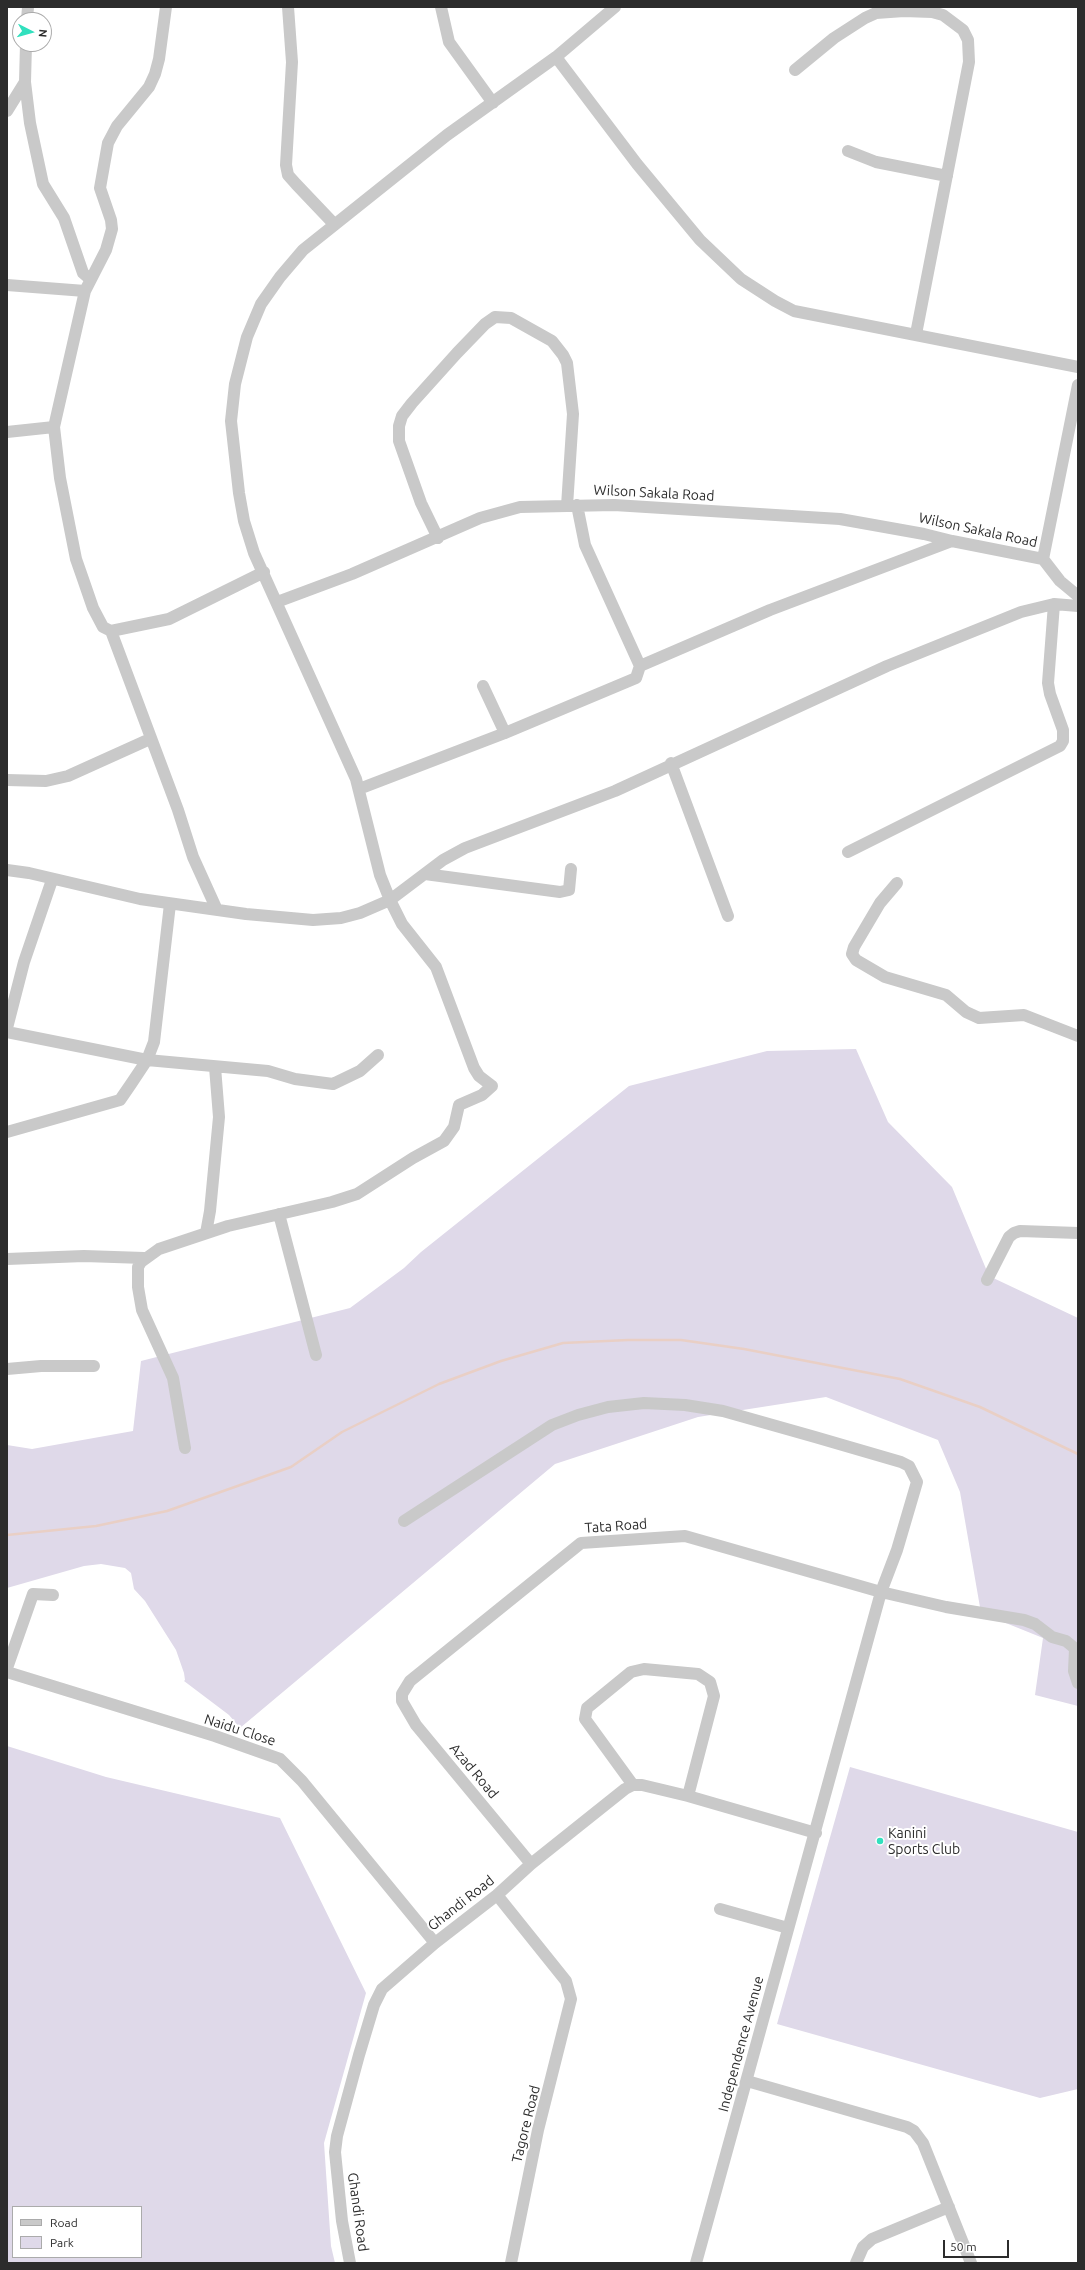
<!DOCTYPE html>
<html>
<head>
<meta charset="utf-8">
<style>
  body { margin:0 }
  #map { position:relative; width:1085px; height:2270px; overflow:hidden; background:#fff; font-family:Ubuntu,sans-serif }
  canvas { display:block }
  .frame { position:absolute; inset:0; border:8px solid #2c2c2c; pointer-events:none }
  .legend { position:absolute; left:12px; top:2206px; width:130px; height:52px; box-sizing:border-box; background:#fff; border:1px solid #ababab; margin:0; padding:5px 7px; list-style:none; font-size:12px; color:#2c2c2c }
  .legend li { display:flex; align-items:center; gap:8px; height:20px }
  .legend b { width:20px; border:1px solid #ababab }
  .north { position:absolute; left:12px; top:12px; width:40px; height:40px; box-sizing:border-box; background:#fff; border:1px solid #ababab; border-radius:50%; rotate:96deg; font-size:11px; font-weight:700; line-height:16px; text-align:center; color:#2c2c2c }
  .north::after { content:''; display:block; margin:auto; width:14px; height:18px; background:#31e0be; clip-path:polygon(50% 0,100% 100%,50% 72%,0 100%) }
  .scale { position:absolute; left:943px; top:2240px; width:66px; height:18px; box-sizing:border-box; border:2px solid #2c2c2c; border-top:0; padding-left:5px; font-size:12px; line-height:14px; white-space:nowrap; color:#2c2c2c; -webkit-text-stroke:3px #fff; paint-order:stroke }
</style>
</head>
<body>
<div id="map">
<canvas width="1085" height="2270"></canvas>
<div class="frame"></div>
<ul class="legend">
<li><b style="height:5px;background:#c9c9c9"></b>Road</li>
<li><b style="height:11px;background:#dfd9e9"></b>Park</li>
</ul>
<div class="north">N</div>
<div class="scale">50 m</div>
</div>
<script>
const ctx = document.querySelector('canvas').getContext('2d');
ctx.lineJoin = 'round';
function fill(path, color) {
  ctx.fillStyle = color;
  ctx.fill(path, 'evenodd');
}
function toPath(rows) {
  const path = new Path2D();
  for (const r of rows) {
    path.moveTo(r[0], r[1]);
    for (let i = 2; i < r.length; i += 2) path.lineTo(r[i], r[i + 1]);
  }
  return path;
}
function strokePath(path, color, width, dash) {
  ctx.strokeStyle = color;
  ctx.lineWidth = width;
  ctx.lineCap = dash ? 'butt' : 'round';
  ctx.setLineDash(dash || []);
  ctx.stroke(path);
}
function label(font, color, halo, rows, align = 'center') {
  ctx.font = font + ' Ubuntu,sans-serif';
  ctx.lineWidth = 4;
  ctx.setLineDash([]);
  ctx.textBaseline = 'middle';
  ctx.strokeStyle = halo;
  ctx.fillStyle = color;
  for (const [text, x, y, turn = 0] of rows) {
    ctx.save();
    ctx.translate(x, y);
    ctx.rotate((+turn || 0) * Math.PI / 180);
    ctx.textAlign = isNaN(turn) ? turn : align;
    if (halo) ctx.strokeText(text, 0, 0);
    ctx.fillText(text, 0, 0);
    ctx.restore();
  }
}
fill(toPath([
  [856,1049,888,1122,952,1187,989,1276,1078,1318,1078,1706,1035,1695,1043,1638,981,1613,960,1492,938,1440,826,1397,698,1417,555,1464,240,1728,229,1715,184,1681,185,1680,184,1673,176,1650,145,1601,134,1589,131,1573,125,1568,101,1564,84,1566,7,1588,7,1445,32,1449,133,1431,141,1361,350,1308,404,1268,421,1252,629,1086,767,1051],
  [7,1746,106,1777,280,1818,366,1993,324,2143,331,2246,335,2263,7,2263],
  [13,2207,141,2207,141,2257,13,2257],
  [850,1767,1078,1832,1078,2089,1040,2098,777,2024]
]), '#dfd9e9');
strokePath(toPath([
  [7,1535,96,1526,167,1511,291,1467,342,1432,439,1384,501,1361,563,1343,628,1340,681,1340,744,1349,900,1379,980,1407,1078,1454]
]), '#e9cfc5', 2.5);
strokePath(toPath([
  [166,7,159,59,155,74,149,87,117,126,108,143,100,188,111,220,112,229,106,250,85,291,59,405,54,427,60,478,76,559,83,579,93,608,103,627,111,631,169,619,264,572],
  [288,7,292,62,286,165,288,175,296,184,334,224],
  [441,7,449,42,493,103],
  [27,20,28,7],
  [26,44,25,82,30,123,43,184,64,218,83,273,90,279],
  [556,57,637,164,700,240,741,279,775,301,794,311,1078,367],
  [795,70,834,38,865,18,876,13,904,11,932,12,943,15,963,30,968,40,969,62,916,334],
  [7,111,25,82],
  [848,151,876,162,947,176],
  [7,285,85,291],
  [1078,385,1043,559,1060,581,1078,596],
  [7,432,54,427],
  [438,538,421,503,399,441,399,426,402,416,412,403,457,353,485,324,495,317,511,318,552,341,563,355,567,363,573,414,567,506],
  [277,602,352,574,480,518,520,507,614,505,840,519,924,534,952,541,1043,559],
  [111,631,178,810,193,857,217,910],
  [640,666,770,610,952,541],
  [483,686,505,733],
  [671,763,728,916],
  [7,780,46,781,68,776,150,739],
  [359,789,505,733,636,678,640,666,585,545,577,505],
  [848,852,1060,746,1063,741,1063,730,1050,694,1048,683,1054,604],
  [7,870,29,873,140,899,246,914,313,920,341,918,360,913,390,900,443,860,465,848,615,791,887,666,1021,612,1054,604,1078,606],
  [425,874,560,892,569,890,571,869],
  [897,883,880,903,854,947,852,954,856,960,885,977,946,995,966,1012,979,1018,1024,1015,1078,1036],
  [7,1028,24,962,52,880],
  [7,1032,147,1060,268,1071,295,1079,333,1084,360,1071,378,1055],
  [7,1132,120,1100,131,1084,147,1060,154,1042,170,904],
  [279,1214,316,1355],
  [206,1233,210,1211,219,1117,215,1067],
  [7,1259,84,1256,144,1258],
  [987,1280,1009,1237,1014,1233,1020,1231,1078,1233],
  [7,1369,41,1366,94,1366],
  [185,1448,173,1378,142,1310,138,1287,138,1267,141,1262,159,1249,228,1226,332,1202,357,1194,413,1158,444,1141,454,1127,459,1105,482,1095,492,1086,479,1076,474,1068,436,967,402,924,390,900,380,875,356,779,254,553,244,521,239,493,231,421,235,384,247,337,261,304,280,277,303,250,447,135,556,57,615,7],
  [404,1521,552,1425,578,1415,608,1407,644,1403,685,1405,723,1411,815,1437,901,1462,909,1466,917,1482,897,1550,881,1592,696,2263],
  [1075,1649,1074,1671,1078,1683],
  [7,1668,33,1594,53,1595],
  [7,1672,215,1736,280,1759,302,1781,435,1943],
  [633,1785,585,1719,587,1708,631,1672,644,1669,698,1674,710,1682,714,1696,688,1796],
  [531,1864,416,1725,402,1701,402,1694,410,1681,581,1543,685,1536,881,1592,946,1607,1024,1620,1035,1624,1052,1637,1066,1641,1078,1651],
  [497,1895,566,1981,571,1999,538,2130,511,2263],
  [720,1909,788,1928],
  [747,2081,907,2127,914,2131,923,2143,971,2263],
  [350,2263,342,2221,335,2152,337,2136,359,2055,374,2005,382,1989,435,1943,497,1895,531,1864,625,1789,633,1785,642,1785,688,1796,816,1833],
  [856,2263,863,2247,872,2239,949,2207]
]), '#c9c9c9', 12);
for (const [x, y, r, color] of [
  [880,1841,4,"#31e0be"]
]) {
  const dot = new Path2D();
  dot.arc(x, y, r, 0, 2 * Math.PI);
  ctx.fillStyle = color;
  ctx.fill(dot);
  strokePath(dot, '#fff', 1.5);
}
label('14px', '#2c2c2c', '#fff', [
  ["Wilson Sakala Road",654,493,3],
  ["Wilson Sakala Road",978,530,12],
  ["Tata Road",616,1526,-4],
  ["Naidu Close",240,1730,18],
  ["Azad Road",474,1771,50],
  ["Ghandi Road",461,1903,-38],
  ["Independence Avenue",741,2044,-75],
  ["Tagore Road",526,2124,-76],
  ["Ghandi Road",358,2212,82]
]);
label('14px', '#2c2c2c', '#fff', [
  ["Kanini",888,1833],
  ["Sports Club",888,1849]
], 'left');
</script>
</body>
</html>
